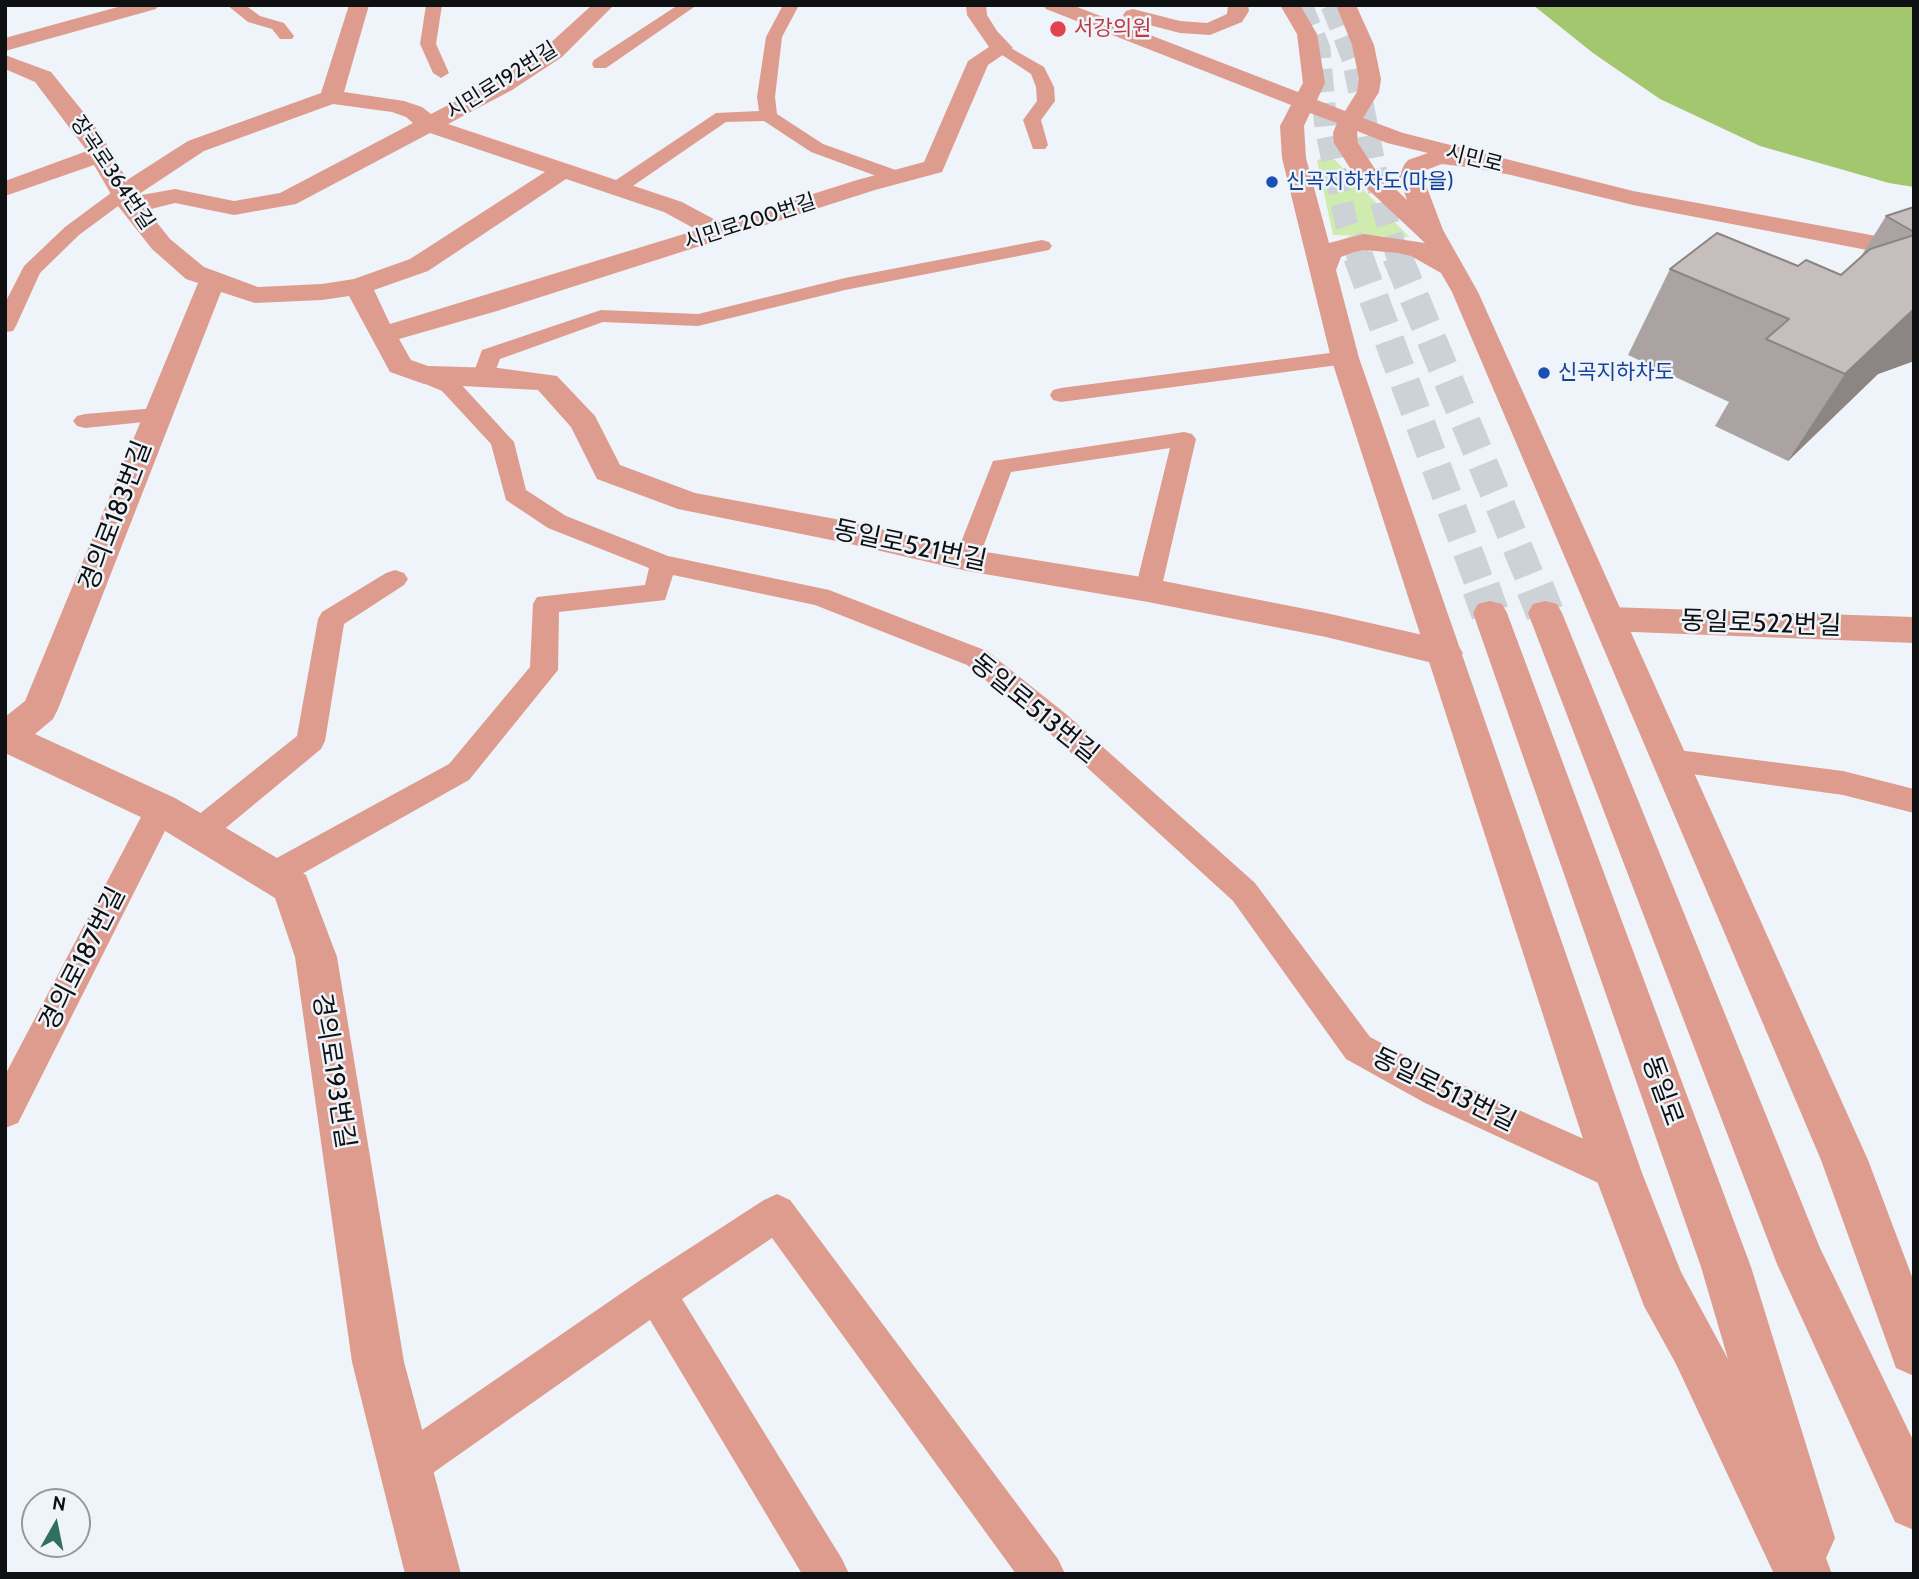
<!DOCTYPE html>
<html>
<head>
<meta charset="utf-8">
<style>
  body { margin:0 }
  #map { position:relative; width:1919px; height:1579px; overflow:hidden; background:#eef4f9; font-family:Cabin,sans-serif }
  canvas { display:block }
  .frame { position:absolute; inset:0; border:7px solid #0e1012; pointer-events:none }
  .north { position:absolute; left:21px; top:1488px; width:70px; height:70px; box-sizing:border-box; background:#eef4f9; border:2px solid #94999d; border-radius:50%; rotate:9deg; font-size:19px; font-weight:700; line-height:28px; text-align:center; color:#0e1012 }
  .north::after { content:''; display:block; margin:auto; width:24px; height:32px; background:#2f7061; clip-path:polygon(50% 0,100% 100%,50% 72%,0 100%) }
</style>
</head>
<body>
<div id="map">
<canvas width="1919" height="1579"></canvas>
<div class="frame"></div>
<div class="north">N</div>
</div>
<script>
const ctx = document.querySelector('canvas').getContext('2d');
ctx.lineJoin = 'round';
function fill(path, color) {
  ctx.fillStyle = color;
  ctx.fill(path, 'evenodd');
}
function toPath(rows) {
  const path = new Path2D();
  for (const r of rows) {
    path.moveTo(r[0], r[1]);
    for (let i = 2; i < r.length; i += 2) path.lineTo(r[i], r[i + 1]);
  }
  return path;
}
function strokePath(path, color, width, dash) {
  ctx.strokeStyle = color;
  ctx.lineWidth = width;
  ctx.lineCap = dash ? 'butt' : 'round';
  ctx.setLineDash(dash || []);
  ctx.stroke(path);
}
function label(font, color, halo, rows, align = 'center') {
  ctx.font = font + ' Cabin,"Noto Sans KR",sans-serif';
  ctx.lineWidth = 5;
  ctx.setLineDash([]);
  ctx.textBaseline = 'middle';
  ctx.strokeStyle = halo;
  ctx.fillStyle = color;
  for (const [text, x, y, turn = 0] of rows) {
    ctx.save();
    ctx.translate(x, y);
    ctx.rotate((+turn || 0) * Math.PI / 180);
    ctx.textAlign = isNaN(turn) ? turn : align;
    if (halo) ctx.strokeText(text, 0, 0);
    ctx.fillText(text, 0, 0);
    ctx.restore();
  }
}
fill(toPath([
  [1326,157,1335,160,1409,237,1333,235,1317,160]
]), '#cfebad');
fill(toPath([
  [1533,5,1914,5,1914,187,1889,183,1760,146,1660,99,1593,53]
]), '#a2c76f');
strokePath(toPath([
  [1301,5,1319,49,1326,128,1346,222,1359,258],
  [1332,5,1353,58,1382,204,1398,258]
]), '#ccd2d6', 23, [23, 11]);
strokePath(toPath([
  [1358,256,1482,590],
  [1397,256,1535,590]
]), '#ccd2d6', 30, [30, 15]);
strokePath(toPath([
  [1481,588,1490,613],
  [1535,588,1545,613]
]), '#ccd2d6', 38, [38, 19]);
fill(toPath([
  [227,5,245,5,260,16,284,23,294,36,292,39,280,39,272,29,248,22,227,5],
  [426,5,442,5,436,44,449,73,441,78,433,73,420,44,426,5],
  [678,5,697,5,606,68,594,68,592,64,594,60,678,5],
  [783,5,799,5,782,37,775,97,777,114,823,144,904,173,906,177,904,181,890,181,811,152,764,121,726,122,624,192,610,192,608,188,610,184,716,113,759,111,757,97,766,37,783,5],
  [1002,43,1044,67,1054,87,1055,101,1041,120,1048,145,1045,149,1033,149,1023,120,1037,101,1036,87,1031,74,996,51,994,48,1002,43],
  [122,188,129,190,132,194,129,198,79,235,40,273,16,326,13,331,5,332,5,303,24,266,65,227,115,190,122,188],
  [1042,240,1049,242,1052,246,1049,250,845,290,698,326,603,322,500,359,491,382,483,384,475,382,472,377,482,350,601,310,698,314,845,278,1042,240],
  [1345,351,1353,353,1356,358,1353,363,1061,402,1053,400,1050,395,1053,390,1061,388,1345,351],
  [424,368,458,381,514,442,526,490,566,516,668,556,829,590,987,651,1066,714,1255,883,1370,1037,1449,1079,1631,1160,1636,1173,1631,1186,1618,1191,1605,1186,1425,1103,1346,1059,1233,901,1046,730,967,665,815,605,673,575,665,600,559,612,558,670,469,780,284,884,273,888,262,884,257,875,262,866,449,764,530,667,533,604,537,597,645,585,649,568,548,528,506,500,491,444,442,391,416,380,413,375,416,370,424,368],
  [156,408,164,410,168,415,164,420,85,428,77,426,73,421,77,416,85,414,156,408],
  [1184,432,1192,434,1196,439,1161,590,1157,596,1148,599,1139,596,1135,590,1170,448,1011,472,976,566,967,569,958,566,954,560,993,461,1184,432],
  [395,570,404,573,408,579,404,585,344,624,325,741,321,749,210,841,199,844,188,841,184,832,188,823,297,736,318,619,322,612,386,573,395,570],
  [1670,749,1843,771,1914,789,1914,813,1843,795,1670,771,1660,768,1655,760,1660,752,1670,749],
  [161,797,172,800,176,809,18,1123,5,1128,5,1075,150,800,161,797],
  [777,1194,790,1200,1058,1559,1065,1574,1016,1574,772,1238,682,1299,842,1559,849,1574,802,1574,650,1320,420,1482,405,1488,390,1482,384,1467,390,1452,642,1279,764,1200,777,1194]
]), '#de9c8f');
fill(toPath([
  [125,5,159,5,156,9,5,51,5,38,125,5],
  [349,5,369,5,344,92,404,101,422,107,431,114,496,80,546,47,592,5,614,5,562,57,512,90,448,124,682,202,721,223,857,180,924,162,968,61,989,47,967,15,966,5,986,5,987,15,997,31,1013,48,988,65,942,172,875,190,497,311,399,339,411,360,428,366,498,368,557,376,595,416,620,465,695,493,846,521,967,549,1148,578,1326,613,1445,640,1457,644,1463,653,1457,662,1445,666,1326,637,1148,602,967,571,846,543,678,509,597,479,571,427,538,390,424,384,390,372,349,296,322,300,255,303,221,292,58,709,53,719,35,734,175,798,306,875,337,957,404,1362,461,1574,405,1574,352,1362,295,957,275,898,147,820,5,753,5,717,25,701,198,283,186,279,152,249,118,206,94,165,5,196,5,181,87,151,35,82,5,69,5,55,51,72,101,134,127,180,188,141,321,93,349,5],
  [333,104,392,112,406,117,413,123,280,193,234,201,175,189,136,196,204,151,333,104],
  [430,133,545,172,410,259,354,279,322,284,258,287,204,267,170,239,147,210,175,203,234,215,296,204,430,133],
  [566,179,664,212,697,230,390,324,374,290,428,271,566,179],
  [1608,607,1914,617,1914,643,1608,631,1596,628,1591,619,1596,610,1608,607]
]), '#de9c8f');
fill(toPath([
  [1043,5,1072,5,1298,92,1303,83,1297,34,1280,5,1300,5,1317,34,1325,83,1317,100,1345,111,1357,92,1359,79,1352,45,1336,5,1356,5,1374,45,1381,79,1379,92,1363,118,1403,133,1633,191,1914,243,1914,259,1633,205,1511,175,1474,168,1442,164,1426,170,1423,177,1443,230,1478,292,1868,1160,1914,1282,1914,1376,1896,1368,1821,1160,1452,292,1441,273,1411,256,1398,253,1364,250,1354,252,1341,257,1336,270,1359,358,1642,1173,1681,1272,1728,1359,1701,1267,1473,613,1478,604,1490,601,1502,604,1507,613,1751,1267,1835,1538,1826,1558,1832,1574,1774,1574,1676,1364,1644,1306,1594,1173,1331,358,1282,158,1280,126,1291,105,1046,9,1043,5],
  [1310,113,1337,123,1333,133,1334,143,1357,179,1425,243,1364,234,1329,243,1306,158,1304,126,1310,113],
  [1357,131,1387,143,1428,153,1408,160,1404,165,1399,177,1407,200,1375,169,1358,143,1357,131],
  [1228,5,1248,5,1249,11,1242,22,1210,35,1180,33,1126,19,1123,15,1126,11,1133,9,1180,21,1207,23,1227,14,1228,5],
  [1545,601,1557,604,1562,613,1820,1248,1914,1442,1914,1530,1895,1522,1777,1264,1528,613,1533,604,1545,601]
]), '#de9c8f');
fill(toPath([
  [1914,207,1914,361,1878,374,1788,461,1715,426,1729,402,1628,355,1670,269,1841,275,1860,258,1886,216]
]), '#aaa3a2');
fill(toPath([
  [1914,309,1914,361,1878,374,1788,461,1845,374]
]), '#8b8584');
const building = toPath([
  [1914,207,1914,232,1886,216,1914,207],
  [1717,233,1798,266,1806,260,1841,275,1870,249,1914,235,1914,309,1845,374,1766,339,1789,319,1670,269,1717,233]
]);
fill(building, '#c6bebc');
strokePath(building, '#8b8584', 2);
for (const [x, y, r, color] of [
  [1058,29,9,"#e0444e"],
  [1272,182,7,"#1a4fb4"],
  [1544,373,7,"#1a4fb4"]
]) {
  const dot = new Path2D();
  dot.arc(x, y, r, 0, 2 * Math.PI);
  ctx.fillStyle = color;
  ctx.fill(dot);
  strokePath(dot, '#eef4f9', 2.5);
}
label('21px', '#be3a42', '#eef4f9', [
  ["서강의원",1074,29]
], 'left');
label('21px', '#0e1012', '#eef4f9', [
  ["시민로192번길",502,81,-32],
  ["시민로",1474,159,14],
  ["장곡로364번길",112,173,56],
  ["시민로200번길",750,222,-18]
]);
label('21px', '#164399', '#eef4f9', [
  ["신곡지하차도(마을)",1286,182],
  ["신곡지하차도",1558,373]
], 'left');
label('26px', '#0e1012', '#eef4f9', [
  ["경의로183번길",116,516,-69],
  ["동일로521번길",910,546,12],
  ["동일로522번길",1761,624,2],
  ["동일로513번길",1034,709,39],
  ["경의로187번길",83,959,-63],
  ["경의로193번길",333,1071,81],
  ["동일로513번길",1444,1090,26],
  ["동일로",1662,1091,70]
]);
</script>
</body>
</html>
